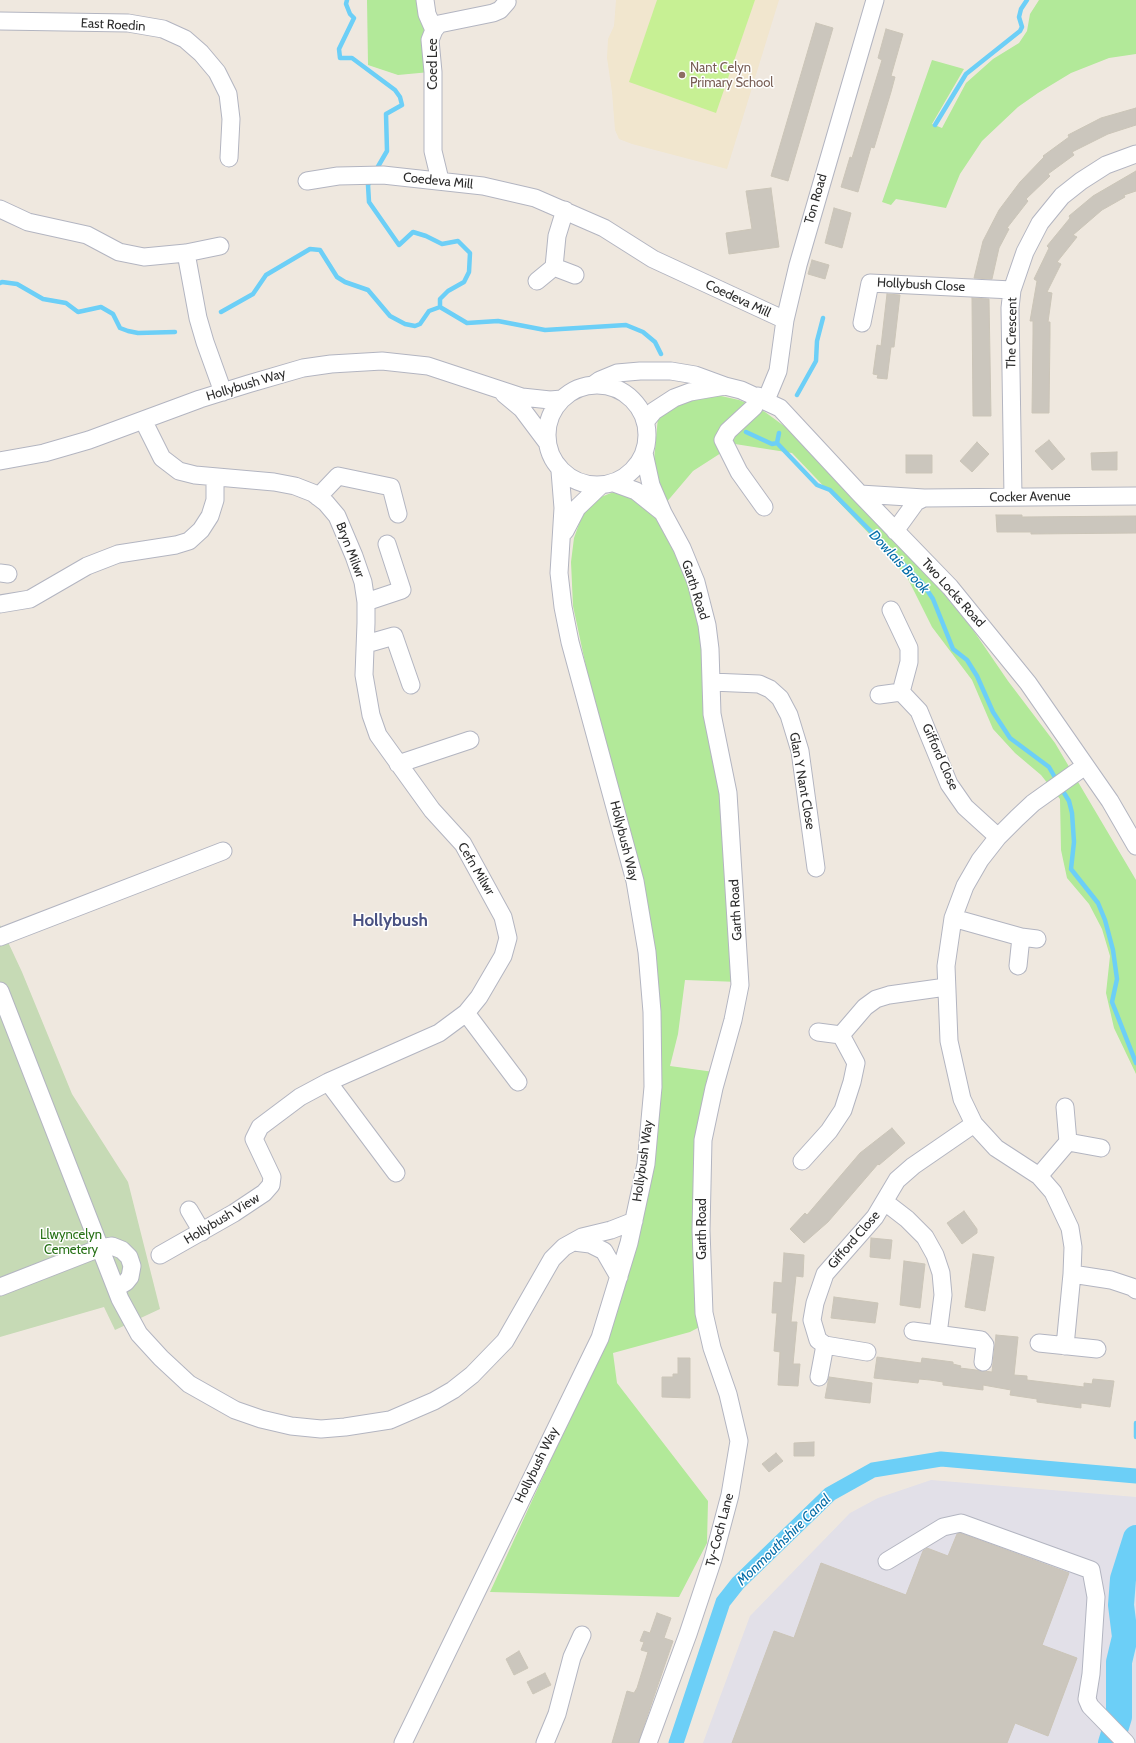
<!DOCTYPE html>
<html>
<head>
<meta charset="utf-8">
<style>
  body { margin:0 }
  canvas { display:block; background:#efe8df }
</style>
</head>
<body>
<canvas width="1136" height="1743"></canvas>
<script>
const ctx = document.querySelector('canvas').getContext('2d');
ctx.lineJoin = 'round';
function fill(path, color) {
  ctx.fillStyle = color;
  ctx.fill(path, 'evenodd');
}
function toPath(rows) {
  const path = new Path2D();
  for (const r of rows) {
    if (r.length === 3) {
      path.moveTo(r[0] + r[2], r[1]);
      path.arc(r[0], r[1], r[2], 0, 2 * Math.PI);
      continue;
    }
    path.moveTo(r[0], r[1]);
    for (let i = 2; i < r.length; i += 2) path.lineTo(r[i], r[i + 1]);
  }
  return path;
}
function strokePath(path, color, width, dash) {
  ctx.strokeStyle = color;
  ctx.lineWidth = width;
  ctx.lineCap = dash ? 'butt' : 'round';
  ctx.setLineDash(dash || []);
  ctx.stroke(path);
}
function label(font, color, halo, rows, align = 'center') {
  ctx.font = font + ' Cabin,sans-serif';
  ctx.lineWidth = 3;
  ctx.setLineDash([]);
  ctx.textBaseline = 'middle';
  ctx.strokeStyle = halo;
  ctx.fillStyle = color;
  for (const [text, x, y, turn = 0] of rows) {
    ctx.save();
    ctx.translate(x, y);
    ctx.rotate((+turn || 0) * Math.PI / 180);
    ctx.textAlign = isNaN(turn) ? turn : align;
    if (halo) ctx.strokeText(text, 0, 0);
    ctx.fillText(text, 0, 0);
    ctx.restore();
  }
}
fill(toPath([
  [931,1480,1136,1497,1136,1743,703,1743,750,1616,850,1513,878,1498]
]), '#e2e0e8');
fill(toPath([
  [616,0,779,0,727,169,632,144,619,139,615,130,612,92,607,58,608,39,614,26]
]), '#f1e6ce');
fill(toPath([
  [367,0,422,0,430,72,398,75,368,65],
  [1039,0,1136,0,1136,54,1109,58,1071,73,1038,93,1018,107,982,141,960,174,946,208,896,199,891,205,882,202,932,60,964,69,932,124,942,128,966,83,993,59,1019,43,1027,31,1030,14],
  [721,396,739,400,751,405,765,412,795,434,924,570,971,627,1008,681,1055,743,1136,880,1136,1074,1114,1028,1106,993,1110,956,1102,929,1089,904,1067,878,1061,850,1060,799,1041,775,1015,753,993,729,972,680,932,627,908,579,876,541,792,453,735,444,693,471,665,504,656,481,654,460,658,417,675,404,701,397],
  [621,492,628,494,660,516,698,604,717,767,739,982,685,980,678,1034,670,1066,714,1072,706,1101,711,1321,690,1332,613,1353,617,1383,708,1501,707,1543,679,1597,490,1592,600,1353,660,1097,661,1035,658,983,653,943,637,855,588,676,573,606,571,562,574,538,579,524,584,513,601,497,611,493]
]), '#b2e999');
fill(toPath([
  [0,925,22,972,72,1094,128,1182,160,1309,115,1330,104,1307,0,1337]
]), '#c6dab5');
fill(toPath([
  [657,0,755,0,716,113,629,82]
]), '#c7f094');
strokePath(toPath([
  [347,0,346,4,350,14,354,18,339,49,340,58,352,58,395,90,400,97,402,105,386,114,387,151,376,170],
  [935,125,966,74,1020,31,1022,27,1019,17,1021,9,1027,0],
  [372,179,368,185,369,202,399,245,413,232,426,236,442,244,458,241,470,253,469,272,464,282,448,291,440,299,440,307],
  [0,283,2,282,17,284,43,299,66,303,78,312,101,307,113,314,120,328,128,331,138,333,175,332],
  [221,312,253,294,266,275,310,249,320,250,337,277,345,282,368,290,390,316,405,324,415,326,420,324,429,311,440,307,467,323,498,321,545,330,626,325,643,332,655,342,661,354],
  [797,395,816,361,817,341,823,318],
  [746,432,772,444,777,443,817,485,830,490,923,584,933,599,953,649,967,660,977,676,993,712,1010,738,1049,767,1057,781],
  [777,443,779,433],
  [1061,788,1069,801,1072,813,1074,842,1071,869,1098,903,1105,920,1113,950,1117,979,1112,1002,1136,1063],
  [1136,1423,1136,1437]
]), '#6ccff7', 4.5);
strokePath(toPath([
  [676,1743,723,1602,738,1583,830,1494,873,1470,941,1459,1136,1476]
]), '#6ccff7', 15);
strokePath(toPath([
  [1111,1743,1119,1717,1119,1662,1125,1637,1121,1605,1123,1579,1136,1538]
]), '#6ccff7', 26);
const building = toPath([
  [816,23,833,28,788,181,771,176,816,23],
  [886,29,903,34,891,76,895,77,891,92,874,148,871,147,858,192,841,187,850,157,852,158,882,60,878,58,886,29],
  [1136,108,1136,125,1108,134,1072,152,1074,155,1048,174,1050,176,1026,199,1028,201,1007,228,1009,229,999,248,992,279,974,278,983,241,999,210,1020,182,1044,157,1043,156,1069,137,1068,135,1101,118,1136,108],
  [1136,171,1136,191,1124,195,1125,197,1102,210,1073,235,1077,237,1057,262,1061,264,1047,292,1052,293,1048,322,1050,322,1050,334,1049,413,1032,413,1033,334,1033,321,1030,321,1037,281,1034,279,1049,248,1047,246,1070,218,1069,216,1093,196,1136,171],
  [771,188,779,247,729,254,726,233,752,229,746,191,771,188],
  [834,208,851,213,842,248,825,243,834,208],
  [812,260,829,265,825,279,808,274,812,260],
  [887,294,900,295,894,347,891,347,887,379,877,378,878,375,873,374,877,345,881,346,887,294],
  [972,298,989,299,991,416,973,416,972,298],
  [1049,440,1065,459,1052,470,1035,451,1049,440],
  [977,442,989,454,972,472,960,461,977,442],
  [1117,452,1117,470,1092,470,1091,453,1117,452],
  [906,455,932,455,932,473,906,473,906,455],
  [996,515,1022,515,1022,517,1136,516,1136,533,1031,534,1031,532,997,532,996,515],
  [892,1128,905,1143,879,1165,878,1164,828,1222,804,1243,790,1229,805,1213,807,1215,860,1153,892,1128],
  [964,1211,977,1229,977,1233,962,1244,947,1223,964,1211],
  [871,1238,892,1240,890,1259,870,1257,871,1238],
  [784,1253,804,1255,803,1277,796,1276,791,1322,797,1322,793,1364,800,1364,798,1386,778,1385,780,1352,774,1351,777,1313,772,1313,774,1282,782,1283,784,1253],
  [973,1254,994,1257,985,1311,965,1307,973,1254],
  [904,1261,925,1264,920,1308,900,1305,904,1261],
  [834,1297,878,1303,875,1323,831,1318,834,1297],
  [996,1335,1018,1337,1014,1375,1027,1376,1027,1380,1084,1387,1084,1383,1092,1384,1093,1379,1114,1381,1110,1407,1081,1403,1081,1408,1037,1402,1037,1399,1010,1395,1011,1390,983,1385,983,1390,943,1385,943,1382,930,1380,919,1379,918,1383,874,1378,877,1357,921,1363,922,1358,953,1362,953,1364,961,1366,960,1368,992,1372,996,1335],
  [678,1358,690,1358,690,1398,662,1397,662,1377,673,1377,673,1374,678,1374,678,1358],
  [829,1377,872,1383,870,1403,825,1398,829,1377],
  [814,1442,814,1456,794,1456,794,1443,814,1442],
  [776,1453,783,1461,769,1472,762,1464,776,1453],
  [960,1533,1069,1573,1042,1645,1077,1658,1048,1736,1015,1723,1007,1743,732,1743,774,1631,794,1638,821,1563,906,1595,923,1551,927,1548,948,1556,957,1534,960,1533],
  [657,1613,671,1618,664,1638,673,1641,638,1743,612,1743,627,1691,634,1693,637,1688,648,1652,641,1650,644,1642,640,1641,644,1631,650,1633,657,1613],
  [519,1651,528,1668,514,1675,506,1659,519,1651],
  [545,1673,551,1685,533,1694,527,1682,545,1673]
]);
fill(building, '#cbc6bd');
strokePath(building, '#cbc5b8', 1);
const minor = toPath([
  [425,0,427,14,434,30],
  [0,21,128,23,163,29,185,39,201,53,217,72,228,94,231,119,229,158],
  [440,180,433,151,433,72,430,40,434,30,439,24,493,13,500,10,507,2,506,0],
  [307,181,338,176,383,175,483,186,535,198,604,228,653,259,785,320],
  [0,209,28,222,87,235,119,252,144,257,186,253,220,246],
  [186,253,198,318,205,342,223,392],
  [554,267,557,236,565,210],
  [537,281,554,267,575,275],
  [862,323,870,283,1012,290],
  [597,435,50],
  [593,385,600,380,617,373,640,371,671,371,695,375,725,386,690,392,674,398,654,411,645,422],
  [725,386,741,390,780,408,860,494,950,587,1028,683,1110,801,1136,846],
  [504,394,522,409,546,441],
  [758,396,754,407,728,431,723,440,739,472,764,507],
  [766,400,778,371,785,320,798,265,875,0],
  [143,420,162,458,179,471,195,475,274,482,295,486,313,493,326,503,337,516,354,556,363,582,366,602,366,623,364,675,371,715,378,735,432,810,463,844,503,917,508,938,503,956,479,997,466,1013,439,1033,328,1082,300,1097,260,1127,254,1139,272,1177,271,1185,264,1193,234,1213,160,1255],
  [644,453,651,485,663,513,682,548,696,582,707,625,710,649,712,714,728,793,740,985,733,1020,714,1088,703,1140,701,1230,704,1313,712,1348,728,1394,739,1441,730,1495,713,1559,688,1634,648,1743],
  [0,461,44,453,89,440,200,399,248,384,303,368,331,364,382,361,428,366,522,397,550,400,562,399],
  [614,483,636,491,661,511],
  [860,494,924,498],
  [318,497,338,476,391,487,398,514],
  [1013,497,1010,308,1012,290,1025,252,1040,223,1062,196,1081,181,1106,165,1136,154],
  [565,531,577,508,600,486],
  [895,531,916,502,924,498,1136,496],
  [0,573,8,574],
  [366,602,402,590,387,544],
  [0,604,30,599,87,566,118,554,176,545,189,541,201,530,210,516,215,500,215,477],
  [891,610,909,648,909,662,901,692],
  [366,644,394,636,411,685],
  [711,682,759,684,770,689,780,698,789,715,800,751,816,868],
  [879,695,901,692,919,711,949,784,965,807,998,837],
  [398,764,470,740],
  [953,918,1021,937,1018,966],
  [0,937,223,851],
  [1021,937,1037,939],
  [0,991,120,1299,139,1334,161,1358,189,1384,235,1410,261,1419,291,1426,321,1429,345,1427,390,1420,434,1401,453,1390,472,1375,505,1341,552,1259,564,1247,582,1237,611,1230,634,1221],
  [466,1013,518,1082],
  [841,1035,865,1007,876,999,889,995,946,987],
  [328,1082,396,1173],
  [1068,1142,1101,1148],
  [802,1161,829,1131,843,1110,852,1082,856,1063,841,1035,818,1032],
  [1039,1176,1068,1142,1065,1107],
  [885,1202,907,1219,925,1237,935,1255,941,1273,943,1295,938,1334],
  [189,1210,202,1232],
  [574,1242,590,1244,604,1251,619,1277],
  [1072,1274,1111,1280,1132,1287,1136,1290],
  [0,1287,100,1248,112,1246,122,1250,129,1257,132,1266,130,1277,126,1282,116,1288],
  [913,1331,981,1340,985,1345,983,1362],
  [1039,1343,1097,1349],
  [1065,1346,1072,1274,1073,1247,1070,1228,1053,1192,1039,1176,996,1148,974,1124,962,1099,949,1041,946,966,953,918,965,886,980,860,998,837,1017,818,1033,803,1085,766],
  [867,1352,825,1345,818,1340,812,1320,815,1303,825,1274,875,1217,897,1180,913,1166,974,1124],
  [819,1377,825,1345],
  [887,1561,943,1527,961,1523,1091,1570,1096,1597,1091,1674,1087,1699,1090,1706,1126,1743],
  [403,1743,600,1338,629,1243,646,1164,653,1087,652,1012,647,952,635,881,570,642,563,607,559,573,563,508,560,471],
  [545,1743,557,1714,572,1657,582,1635]
]);
strokePath(minor, '#b3b5c1', 19);
strokePath(minor, '#fff', 17);
for (const [x, y, r, color] of [
  [682,75,4,"#8d6e63"]
]) {
  const dot = new Path2D();
  dot.arc(x, y, r, 0, 2 * Math.PI);
  ctx.fillStyle = color;
  ctx.fill(dot);
  strokePath(dot, '#fff', 1.5);
}
label('13px', '#2d2d2d', '#fff', [
  ["East Roedin",113,25,3],
  ["Coed Lee",433,64,-90],
  ["Coedeva Mill",438,181,6],
  ["Ton Road",816,199,-74],
  ["Hollybush Close",921,285,3],
  ["Coedeva Mill",738,299,25],
  ["The Crescent",1012,333,-89],
  ["Hollybush Way",246,385,-17],
  ["Cocker Avenue",1030,497,-1],
  ["Bryn Milwr",350,550,69],
  ["Garth Road",695,590,72],
  ["Two Locks Road",953,593,48],
  ["Gifford Close",940,757,66],
  ["Glan Y Nant Close",802,781,80],
  ["Hollybush Way",624,841,76],
  ["Cefn Milwr",476,869,59],
  ["Garth Road",736,910,-93],
  ["Hollybush Way",643,1161,-82],
  ["Hollybush View",222,1219,-31],
  ["Garth Road",702,1229,-90],
  ["Gifford Close",854,1240,-49],
  ["Hollybush Way",537,1465,-64],
  ["Ty-Coch Lane",720,1530,-75]
]);
label('13px', '#785e54', '#fff', [
  ["Nant Celyn",690,68],
  ["Primary School",690,83]
], 'left');
label('13px', '#277116', '#fff', [
  ["Llwyncelyn",71,1235],
  ["Cemetery",71,1250]
]);
label('italic 14px', '#056ea9', '#fff', [
  ["Dowlais Brook",899,562,47],
  ["Monmouthshire Canal",784,1540,-44]
]);
label('bold 17px', '#4a5282', '#fff', [
  ["Hollybush",390,921]
]);
</script>
</body>
</html>
